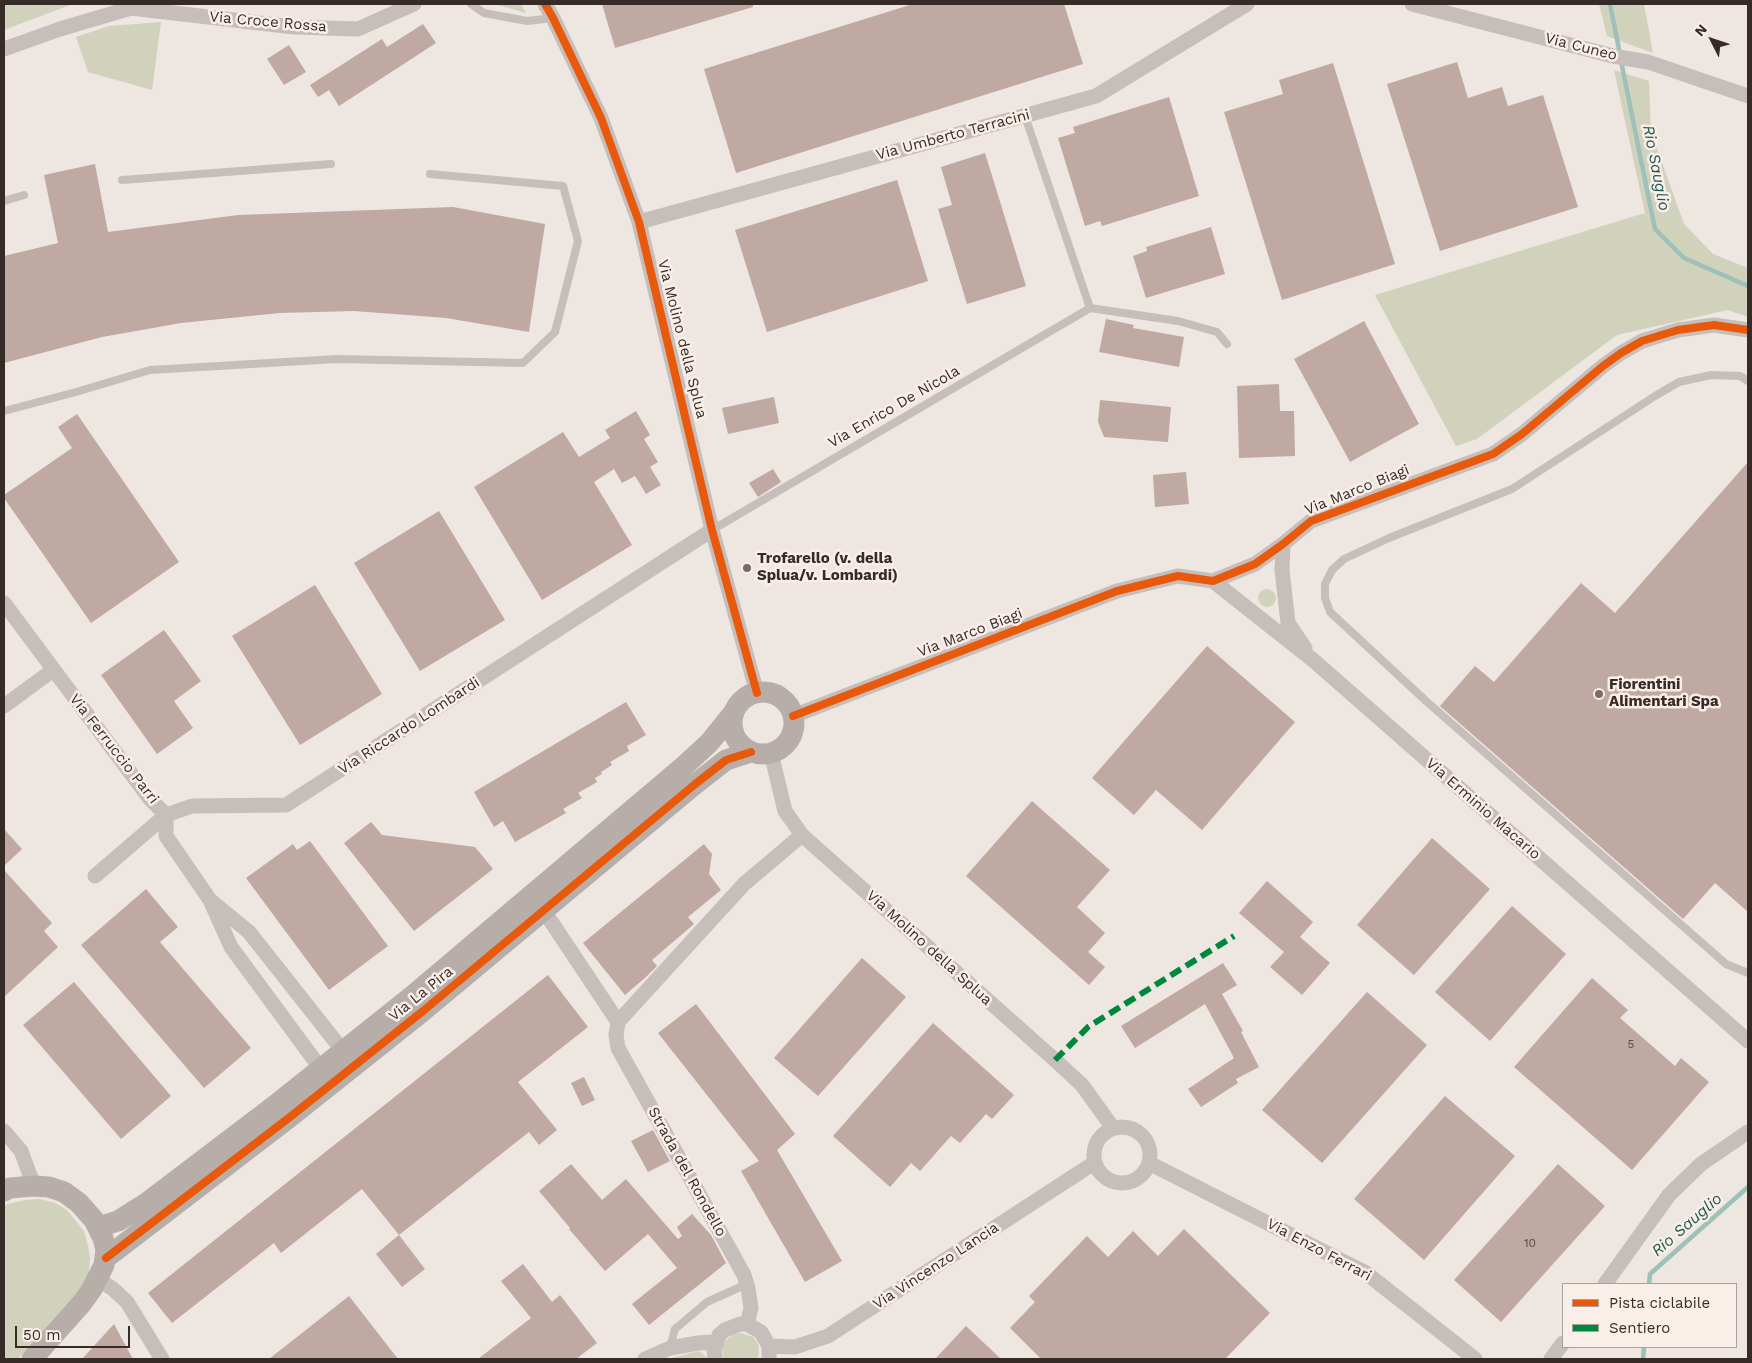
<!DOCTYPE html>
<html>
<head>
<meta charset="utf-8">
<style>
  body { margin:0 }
  #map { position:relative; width:1752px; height:1363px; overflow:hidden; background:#ede6e1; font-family:"Work Sans",sans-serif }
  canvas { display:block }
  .frame { position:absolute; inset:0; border:5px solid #372b28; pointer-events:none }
  .legend { position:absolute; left:1562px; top:1283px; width:175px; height:65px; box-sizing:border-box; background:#f9efe8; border:1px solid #aba19b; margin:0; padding:6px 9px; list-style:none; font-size:15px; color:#372b28 }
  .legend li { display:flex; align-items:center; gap:10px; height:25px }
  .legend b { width:25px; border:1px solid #aba19b }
  .north { position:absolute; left:1687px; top:15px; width:50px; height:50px; -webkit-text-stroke:4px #f9efe8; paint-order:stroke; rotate:311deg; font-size:14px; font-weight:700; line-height:20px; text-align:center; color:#372b28 }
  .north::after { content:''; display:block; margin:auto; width:18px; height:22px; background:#372b28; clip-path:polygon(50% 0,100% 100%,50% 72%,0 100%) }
  .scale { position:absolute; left:15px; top:1326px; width:115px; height:22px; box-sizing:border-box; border:2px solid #372b28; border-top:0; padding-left:6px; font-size:15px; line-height:18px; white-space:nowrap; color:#372b28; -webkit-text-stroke:4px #f9efe8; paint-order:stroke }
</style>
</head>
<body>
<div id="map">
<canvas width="1752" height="1363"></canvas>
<div class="frame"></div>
<ul class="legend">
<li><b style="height:6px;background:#e8590c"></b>Pista ciclabile</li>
<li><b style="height:6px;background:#00873e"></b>Sentiero</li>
</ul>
<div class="north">N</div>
<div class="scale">50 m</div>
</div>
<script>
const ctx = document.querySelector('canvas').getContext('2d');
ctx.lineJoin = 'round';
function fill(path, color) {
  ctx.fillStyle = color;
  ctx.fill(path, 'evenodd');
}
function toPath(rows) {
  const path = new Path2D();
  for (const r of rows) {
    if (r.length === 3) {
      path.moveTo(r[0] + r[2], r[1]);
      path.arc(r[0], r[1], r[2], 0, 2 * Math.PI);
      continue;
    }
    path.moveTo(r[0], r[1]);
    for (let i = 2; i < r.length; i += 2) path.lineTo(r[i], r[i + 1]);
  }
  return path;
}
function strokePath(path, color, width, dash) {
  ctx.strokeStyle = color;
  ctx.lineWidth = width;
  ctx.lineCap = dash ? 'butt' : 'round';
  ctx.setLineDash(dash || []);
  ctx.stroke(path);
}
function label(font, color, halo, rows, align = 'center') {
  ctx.font = font + ' "Work Sans",sans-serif';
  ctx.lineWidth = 5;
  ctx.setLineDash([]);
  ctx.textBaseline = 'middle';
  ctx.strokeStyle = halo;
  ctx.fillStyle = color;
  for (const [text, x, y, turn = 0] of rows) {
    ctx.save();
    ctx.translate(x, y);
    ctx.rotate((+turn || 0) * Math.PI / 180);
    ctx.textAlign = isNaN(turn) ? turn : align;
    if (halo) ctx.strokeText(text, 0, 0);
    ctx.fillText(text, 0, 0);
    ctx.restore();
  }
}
fill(toPath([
  [4,4,66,4,70,5,4,30],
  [495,4,521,4,526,13],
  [1599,4,1644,4,1653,53,1607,36],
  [161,22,152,90,88,72,76,37,109,26],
  [1614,70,1649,81,1651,132,1684,224,1713,254,1748,268,1748,317,1728,310,1617,335,1477,439,1456,446,1375,295,1645,213],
  [1267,598,9],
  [40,1199,55,1203,67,1210,84,1231,88,1245,90,1258,89,1274,78,1292,18,1359,4,1359,4,1207,7,1204,25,1200],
  [741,1333,753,1337,757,1342,759,1348,758,1359,723,1359,722,1347,725,1341,735,1334],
  [699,1351,709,1359,668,1359]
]), '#d0d2bb');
strokePath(toPath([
  [1610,4,1620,54],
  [1621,61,1655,229,1684,258,1748,286],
  [1649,1284,1650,1274,1748,1187],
  [1643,1359,1644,1347]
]), '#9dc0ba', 4.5);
fill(toPath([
  [602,4,753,4,753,7,615,48],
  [913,4,1064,4,1083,64,736,173,704,69],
  [423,24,436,43,339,106,329,90,318,97,310,85,382,39,387,47],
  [289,45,306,72,284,85,267,59],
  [1457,62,1468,98,1502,87,1508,106,1543,95,1578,207,1440,251,1387,84],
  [1333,63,1395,264,1282,300,1224,112,1283,94,1279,80],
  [1169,97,1199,196,1102,226,1100,221,1085,226,1058,138,1075,133,1073,127],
  [985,153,1026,286,967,304,938,209,952,205,941,167],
  [95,164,108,232,238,215,453,207,545,224,529,332,446,318,354,311,280,313,181,323,102,337,4,363,4,256,58,243,44,175],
  [897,180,928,281,767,332,735,230],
  [1211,227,1225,274,1146,298,1133,256,1147,251,1146,247],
  [1106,319,1134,325,1133,328,1184,337,1179,367,1099,352],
  [1364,321,1419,424,1350,462,1294,359],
  [1279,384,1280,411,1294,411,1295,456,1239,458,1237,386],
  [774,397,779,423,728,434,722,408],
  [1100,400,1171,407,1168,442,1104,437,1098,422],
  [636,411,650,435,644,439,658,462,650,467,661,485,646,494,635,476,622,483,614,469,594,482,632,545,542,600,474,487,563,432,579,457,610,438,605,430],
  [77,414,179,562,91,623,4,498,4,495,72,448,58,427],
  [1748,462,1748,912,1715,883,1683,919,1440,706,1475,666,1494,682,1581,583,1615,613],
  [773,469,781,482,758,497,749,483],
  [1186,472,1189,504,1155,507,1153,475],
  [439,511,505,620,420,671,354,563],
  [315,585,382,694,300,745,232,636],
  [164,630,201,681,174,701,193,728,157,754,101,675],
  [1207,646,1295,722,1202,830,1156,790,1134,815,1092,778],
  [626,702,646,735,627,746,629,751,610,762,612,765,601,772,602,774,595,778,597,782,578,793,582,798,563,809,566,813,515,842,503,821,494,827,474,792],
  [1032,801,1110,870,1077,907,1105,933,1088,952,1105,967,1089,985,966,876],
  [371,822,382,835,475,847,493,869,414,931,344,843],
  [4,829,22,849,4,866],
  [1432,838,1490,889,1414,975,1357,925],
  [310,841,388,946,329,990,246,878,293,844,297,850],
  [704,844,712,854,709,874,721,890,688,917,694,924,652,960,657,966,646,977,625,995,583,943],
  [4,870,52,923,44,931,58,947,4,997],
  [1267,881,1313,922,1300,937,1330,963,1302,995,1270,967,1284,952,1239,913],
  [146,889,178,927,160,942,251,1048,204,1088,81,945],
  [1512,906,1566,954,1490,1041,1435,992],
  [862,958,906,997,818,1096,774,1058],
  [1223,963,1237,985,1222,994,1243,1031,1241,1032,1259,1067,1236,1079,1238,1083,1201,1107,1188,1089,1234,1058,1205,1004,1135,1048,1121,1026],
  [548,975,588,1027,518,1082,557,1130,539,1145,529,1132,399,1235,362,1189,281,1253,274,1243,172,1323,148,1293],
  [1592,978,1628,1010,1620,1018,1675,1066,1681,1058,1709,1082,1632,1170,1514,1067],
  [74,982,171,1096,121,1139,23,1025],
  [1367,992,1427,1045,1322,1163,1262,1110],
  [696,1004,795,1134,777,1150,842,1261,805,1282,741,1171,759,1161,658,1033],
  [933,1023,1014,1095,992,1119,986,1114,960,1143,951,1136,920,1171,911,1163,890,1187,833,1136],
  [584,1077,595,1100,582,1106,571,1083],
  [1445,1096,1515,1156,1424,1260,1354,1199],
  [653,1130,670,1161,648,1172,631,1141],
  [571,1164,602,1200,626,1179,678,1239,682,1236,677,1227,692,1214,711,1235,726,1263,649,1325,632,1304,677,1268,648,1234,605,1271,569,1229,570,1228,539,1191],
  [1558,1164,1605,1206,1501,1322,1454,1280],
  [1184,1229,1270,1313,1225,1359,1041,1359,1010,1328,1035,1302,1029,1296,1087,1236,1108,1257,1133,1231,1158,1256],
  [399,1235,425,1269,402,1287,376,1254],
  [523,1264,552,1302,560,1295,597,1343,576,1359,478,1359,531,1318,501,1281],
  [349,1296,398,1359,269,1359],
  [114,1324,133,1359,82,1359],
  [966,1326,1001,1359,935,1359]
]), '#c0a8a3');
strokePath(toPath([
  [471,4,484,13,527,21,553,18],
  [1025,116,1090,308],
  [122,180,331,164],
  [4,201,24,195],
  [1748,381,1740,376,1711,375,1679,382,1655,396,1512,489,1389,538,1344,559,1332,570,1325,584,1325,598,1330,612,1426,701,1726,964,1748,973],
  [4,411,76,392,150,370,337,359,523,363,555,332,578,241,563,186,430,174],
  [712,530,1090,308,1178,321,1217,332,1227,344],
  [670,1348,675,1329,707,1302,747,1284]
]), '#c6beba', 8);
strokePath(toPath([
  [545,4,553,18,601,118,639,222,712,530,757,693],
  [1412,4,1613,56,1648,62,1748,96],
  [4,49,60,29,131,8,294,27,358,29,414,4],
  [639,222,1096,96,1247,4],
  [1283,544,1282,570,1288,623,1305,648],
  [1213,581,1313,660,1748,1041],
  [4,603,150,799,166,815,166,836,210,900],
  [4,706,53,670],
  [793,716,1117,591,1178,576,1213,581,1255,564,1283,544,1311,521,1493,454,1522,434,1603,366,1621,353,1642,341,1678,330,1714,325,1748,330],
  [771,753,785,811,802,835,1055,1060,1082,1085,1113,1128],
  [95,876,166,815,192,806,286,805,712,530],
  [544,911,618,1022],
  [321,1069,231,947,210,900,249,932,343,1051],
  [1122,1155,28],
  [4,1131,21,1151,34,1186],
  [1149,1163,1366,1273,1475,1359],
  [98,1279,113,1289,127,1302,162,1359],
  [1605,1284,1669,1195,1701,1164,1748,1132],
  [747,1324,751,1308,748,1288,744,1275,618,1048,616,1035,618,1022,744,884,802,835],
  [769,1346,795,1347,828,1336,1094,1163],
  [645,1359,670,1348,698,1343,715,1342],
  [715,1359,714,1350,719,1335,725,1330,740,1324,747,1324,761,1332,769,1346,769,1359],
  [1551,1359,1563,1343]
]), '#c6beba', 15);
strokePath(toPath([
  [763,723,31],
  [4,1191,10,1188,34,1186,49,1187,64,1192,79,1203,94,1220,103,1238,106,1250,104,1265,92,1289,82,1303,32,1359],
  [98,1227,118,1221,145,1204,278,1103,411,997,684,766,709,743,734,712],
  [106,1258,290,1117,423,1011,694,785,726,760,751,752]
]), '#b7aeaa', 21);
strokePath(toPath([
  [1055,1060,1088,1027,1234,936]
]), '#00873e', 6, [12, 6]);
strokePath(toPath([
  [545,4,553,18,601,118,639,222,712,530,757,693],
  [793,716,1117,591,1178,576,1213,581,1255,564,1283,544,1311,521,1493,454,1522,434,1603,366,1621,353,1642,341,1678,330,1714,325,1748,330],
  [106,1258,290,1117,423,1011,694,785,726,760,751,752]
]), '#e8590c', 8);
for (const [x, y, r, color] of [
  [747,568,5,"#776c69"],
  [1599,694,5,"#776c69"]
]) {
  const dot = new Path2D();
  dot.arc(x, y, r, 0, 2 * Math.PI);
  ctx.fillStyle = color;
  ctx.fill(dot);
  strokePath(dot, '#f9efe8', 2);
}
label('12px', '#594a47', null, [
  ["5",1631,1044],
  ["10",1530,1243]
]);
label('15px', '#372b28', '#f9efe8', [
  ["Via Croce Rossa",268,22,5],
  ["Via Cuneo",1581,47,14],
  ["Via Umberto Terracini",953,135,-15],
  ["Via Molino della Splua",682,339,76],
  ["Via Enrico De Nicola",894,407,-30],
  ["Via Marco Biagi",1357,490,-22],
  ["Via Marco Biagi",970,633,-21],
  ["Via Riccardo Lombardi",409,726,-33],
  ["Via Ferruccio Parri",114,749,52],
  ["Via Erminio Macario",1483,809,41],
  ["Via Molino della Splua",929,948,42],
  ["Via La Pira",421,994,-39],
  ["Strada del Rondello",687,1172,61],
  ["Via Enzo Ferrari",1319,1250,28],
  ["Via Vincenzo Lancia",936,1266,-33]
]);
label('bold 15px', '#372b28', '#f9efe8', [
  ["Trofarello (v. della",757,559],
  ["Splua/v. Lombardi)",757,576],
  ["Fiorentini",1609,685],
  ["Alimentari Spa",1609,702]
], 'left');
label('italic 16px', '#1e5854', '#f9efe8', [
  ["Rio Sauglio",1656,168,79],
  ["Rio Sauglio",1687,1225,-41]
]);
</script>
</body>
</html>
